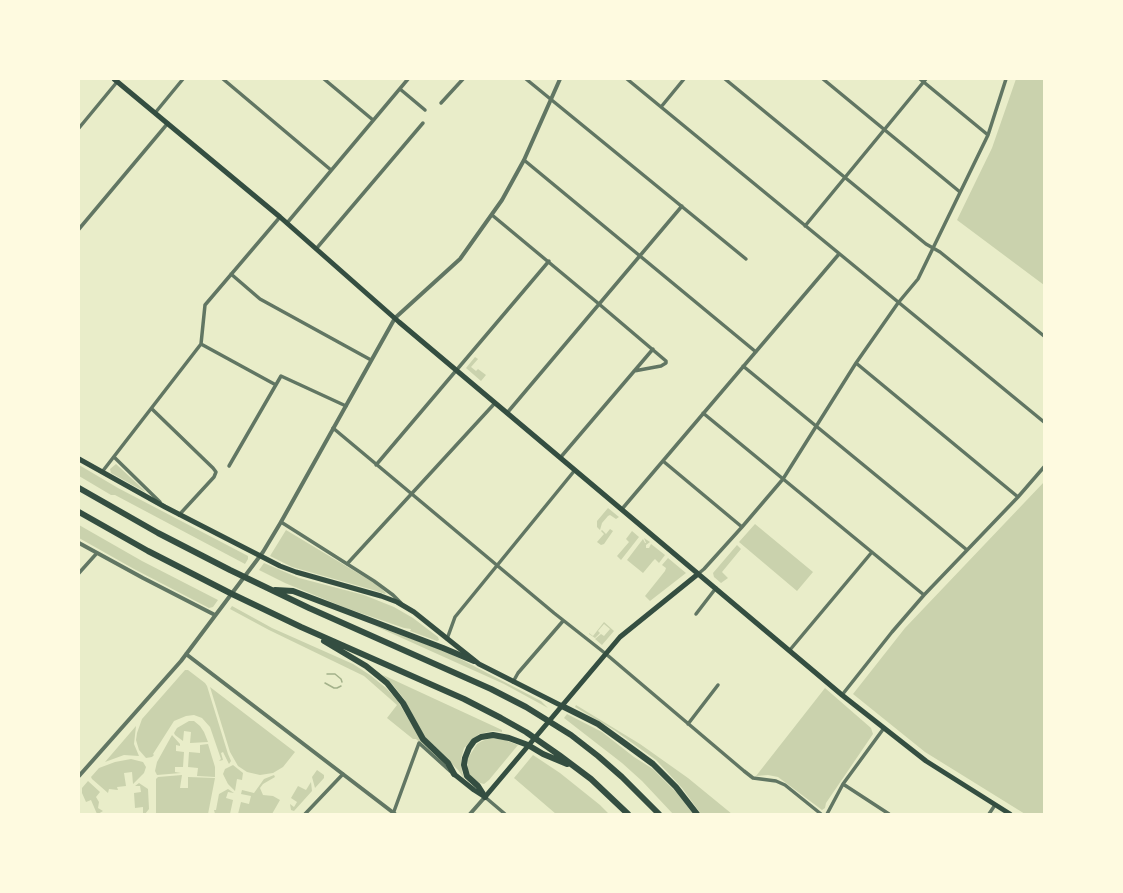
<!DOCTYPE html>
<html>
<head>
<meta charset="utf-8">
<style>
  body { margin:0 }
  #map { position:relative; width:1123px; height:893px; overflow:hidden; background:#e9edc9; font-family:"Archivo Narrow",sans-serif }
  canvas { display:block }
  .frame { position:absolute; inset:0; border:80px solid #fefae0; pointer-events:none }
</style>
</head>
<body>
<div id="map">
<canvas width="1123" height="893"></canvas>
<div class="frame"></div>
</div>
<script>
const ctx = document.querySelector('canvas').getContext('2d');
ctx.lineJoin = 'round';
function fill(path, color) {
  ctx.fillStyle = color;
  ctx.fill(path, 'evenodd');
}
function toPath(rows) {
  const path = new Path2D();
  for (const r of rows) {
    path.moveTo(r[0], r[1]);
    for (let i = 2; i < r.length; i += 2) path.lineTo(r[i], r[i + 1]);
  }
  return path;
}
function strokePath(path, color, width, dash) {
  ctx.strokeStyle = color;
  ctx.lineWidth = width;
  ctx.lineCap = dash ? 'butt' : 'round';
  ctx.setLineDash(dash || []);
  ctx.stroke(path);
}
fill(toPath([
  [1016,79,1044,79,1044,285,957,220,992,148],
  [475,357,478,359,471,367,476,371,478,369,486,375,481,381,466,368],
  [116,464,144,490,145,492,111,473,110,469],
  [79,465,118,488,248,556,248,559,245,564,115,495,111,495,79,476],
  [1044,482,1044,814,1025,814,925,752,853,694,905,628],
  [608,508,619,517,616,519,610,515,608,516,602,523,600,530,597,527,597,521],
  [755,524,813,572,797,591,739,542],
  [79,525,142,561,218,600,213,607,209,608,134,569,79,538],
  [610,529,613,531,604,544,601,545,597,542,604,534,601,531,602,530,606,534],
  [286,530,376,584,386,593,385,594,373,590,292,567,270,556],
  [632,531,639,537,621,560,617,556,629,542,626,539],
  [644,538,650,542,646,545,646,548,649,548,651,544,665,555,659,563,655,559,653,561,643,573,627,560,643,539,645,543,646,543],
  [737,545,741,549,722,572,728,578,721,583,714,577,713,573],
  [668,558,686,573,650,601,645,596,665,571,666,568,662,565],
  [264,563,299,578,364,595,394,607,413,618,438,637,439,640,437,641,410,631,411,629,404,628,346,608,285,583,259,570],
  [232,606,272,628,353,664,370,675,386,688,397,700,423,743,444,762,443,763,416,739,413,739,387,718,397,705,364,676,269,630,230,609],
  [604,622,614,631,602,645,595,639,601,634,604,636,610,629,604,624,598,631,600,633,595,638,589,634,589,633,593,636],
  [373,625,445,651,541,701,548,708,504,684],
  [185,670,188,670,205,683,207,686,228,754,231,761,229,764,223,752,221,753,223,760,219,761,221,759,210,727,202,718,194,715,186,716,174,721,153,754,154,755,152,757,146,758,139,750,136,740,137,733,142,719],
  [383,675,502,730,502,732,493,731,479,734,471,741,464,748,461,759,462,772,465,780,458,770,424,736,404,699,393,685],
  [210,687,295,752,283,767,273,773,260,775,247,772,238,766,230,752],
  [825,688,871,728,873,734,826,803,825,808,822,810,778,777,768,775,756,776],
  [576,705,640,744,688,778,732,814,701,814,682,788,656,760,614,730,575,707],
  [567,714,602,732,634,757,653,769,677,793,693,814,673,814,642,781,622,763,564,718],
  [189,721,194,721,200,726,204,732,208,742,190,743,191,732,184,731,183,741,175,735,174,733,177,728],
  [136,726,134,744,139,756,124,755,105,762],
  [172,735,180,744,180,746,176,745,176,751,184,752,183,767,175,767,175,772,181,773,157,775,155,771,157,762],
  [491,738,505,740,518,745,489,780,484,784,480,783,473,779,469,774,468,770,468,758,477,744,482,741],
  [208,744,215,767,215,777,197,776,198,768,188,767,189,752,200,753,200,745],
  [533,755,560,773,600,805,609,814,556,814,514,778],
  [131,759,143,762,146,767,144,773,133,784,132,772,124,773,126,786,117,787,118,790,109,789,108,793,92,779,91,777,99,768,115,762],
  [233,765,243,773,242,780,237,779,235,791,228,784,223,774,225,769],
  [317,770,324,775,324,778,315,788,312,777],
  [182,775,180,788,188,788,188,777,215,778,208,814,156,814,156,779,158,777],
  [274,775,275,777,263,784,260,788,263,795,273,796,280,800,272,814,238,814,241,802,249,804,251,796,241,794,242,790,254,793,264,779],
  [88,781,100,792,96,797,99,802,98,808,103,811,98,814,97,814,91,800,86,802,82,793,82,788],
  [311,782,312,791,294,811,291,810,290,804,294,807,297,802,291,798,298,786,306,790],
  [139,783,148,789,149,809,145,814,136,814,143,813,143,807,135,808,134,793,141,792,140,786,135,786],
  [228,789,234,793,228,792,226,798,233,800,230,814,223,813,222,814,215,814,214,810,216,810,219,794]
]), '#cad2ad');
strokePath(toPath([
  [327,674,335,674,341,679,342,682],
  [325,683,334,688,337,688,341,686]
]), '#a3b18a', 1.5);
strokePath(toPath([
  [223,79,331,170],
  [324,79,373,120],
  [526,79,746,259],
  [627,79,1044,422],
  [725,79,926,244,940,252,1044,336],
  [823,79,960,192],
  [920,79,988,135],
  [400,89,425,110],
  [441,103,463,79],
  [661,107,684,79],
  [155,113,183,79],
  [79,128,117,82],
  [524,160,756,352],
  [492,215,599,304,666,361,666,363,661,366,634,371],
  [287,223,408,79],
  [805,226,926,79],
  [79,229,168,123],
  [316,249,423,123],
  [231,274,260,299,371,360],
  [201,344,205,305,280,217],
  [201,344,276,385],
  [856,363,1018,497],
  [743,366,967,550],
  [152,409,213,468,216,472,214,477,179,515],
  [507,413,682,206],
  [703,413,924,595],
  [333,428,554,613,606,654,744,771,753,778,776,781,785,785,821,814],
  [114,457,160,502],
  [560,458,653,349],
  [663,461,742,527],
  [376,465,549,261],
  [229,466,281,376,346,406],
  [102,472,201,344],
  [622,509,839,254],
  [281,522,374,581,393,595,401,603],
  [347,564,495,403],
  [79,573,97,553],
  [698,574,704,569,742,527,783,479,856,363,898,303,918,279,988,135,1006,79],
  [696,614,716,588],
  [447,639,455,617,575,470],
  [789,651,872,552],
  [513,682,518,673,563,621],
  [842,695,892,632,924,595,1018,497,1044,467],
  [688,724,718,685],
  [843,784,889,814],
  [485,797,505,814],
  [305,814,343,774],
  [393,814,419,743,450,771],
  [827,814,843,784,884,728],
  [989,814,995,805]
]), '#617663', 3.5);
strokePath(toPath([
  [79,543,143,578,215,615],
  [186,654,395,814],
  [79,776,181,661,263,552,281,522,395,318,460,259,502,200,524,160,560,79],
  [470,814,485,797]
]), '#617663', 4);
strokePath(toPath([
  [114,79,280,217,399,322,842,695,926,761,1010,814],
  [79,459,165,507,280,566,296,572,381,596,397,602,414,612,479,664,562,706],
  [454,774,474,790,485,797,620,637,698,574]
]), '#344e41', 5);
strokePath(toPath([
  [79,488,158,533,230,570,309,608,491,689,526,707,571,735,598,756,622,777,659,814],
  [79,512,148,551,232,594,301,627,464,699,501,718,526,732,559,755,591,779,628,814],
  [275,590,293,591,443,648,474,661],
  [324,641,366,666,387,683,403,703,423,739,448,763,454,774],
  [562,706,598,724,623,742,653,764,676,787,697,814],
  [485,797,478,786,467,776,464,765,465,758,469,748,474,741,481,737,493,735,509,738,528,745,543,754,567,764]
]), '#344e41', 6);
</script>
</body>
</html>
